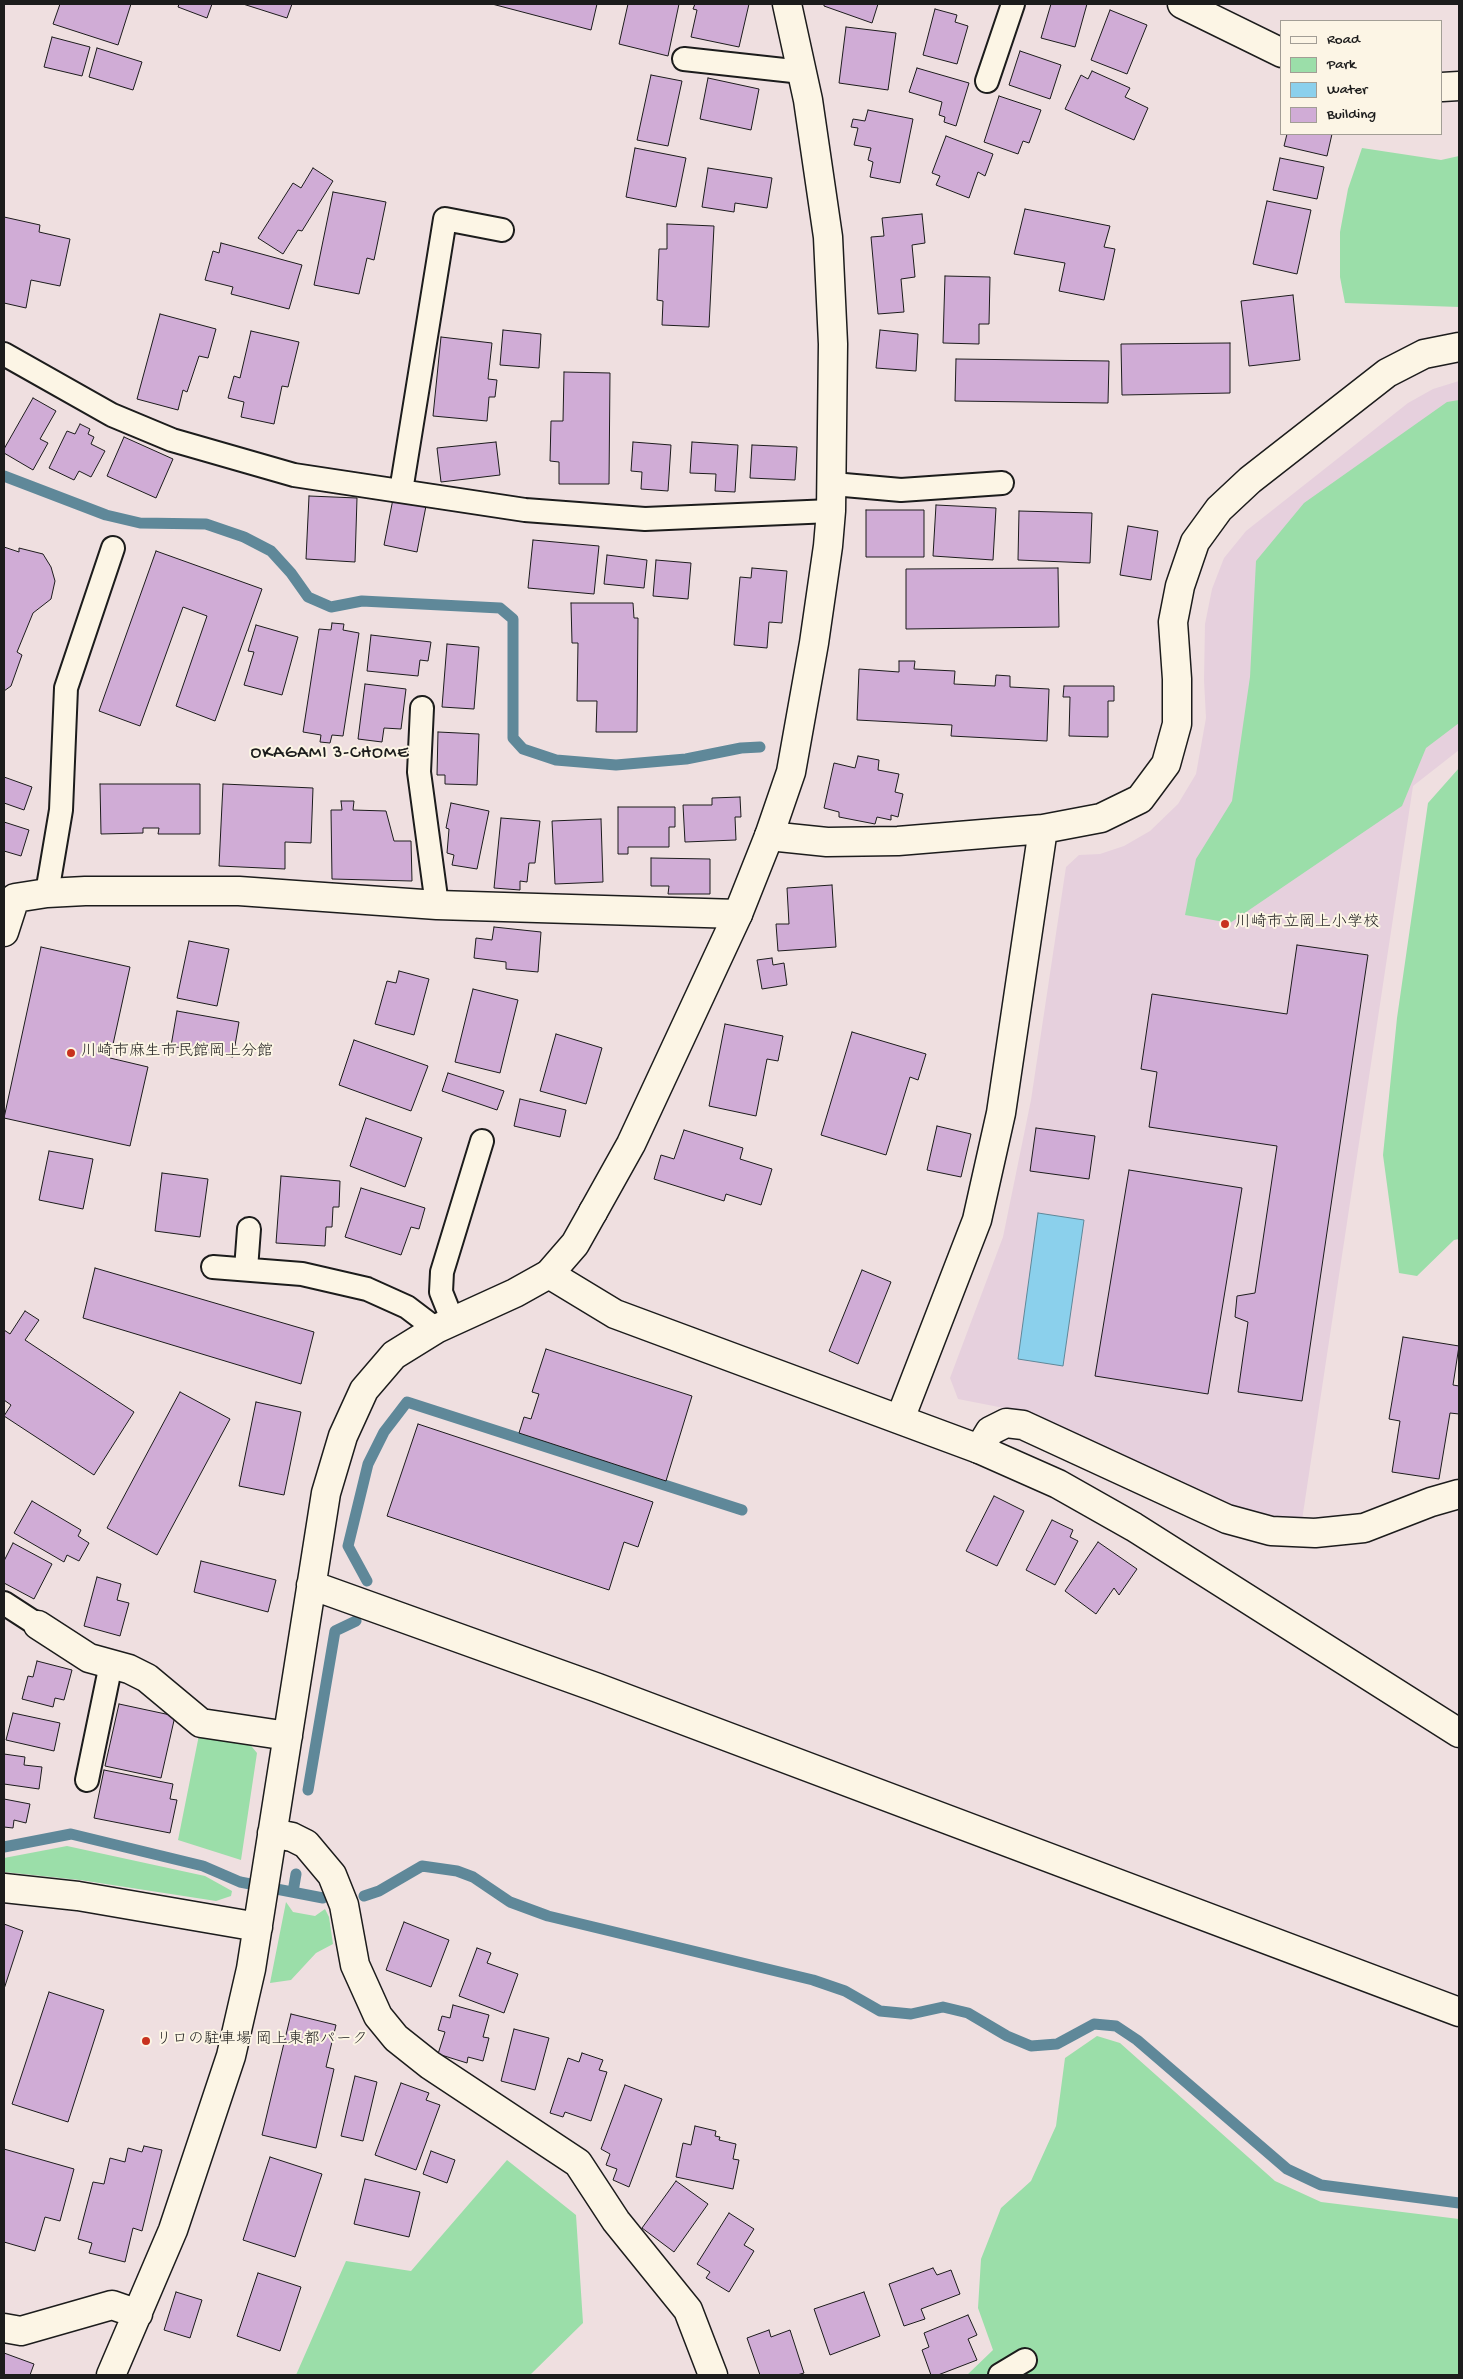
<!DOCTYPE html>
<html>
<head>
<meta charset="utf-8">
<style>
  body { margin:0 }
  #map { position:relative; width:1463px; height:2379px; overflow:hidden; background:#efdfe0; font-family:"Gochi Hand",sans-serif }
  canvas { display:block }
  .frame { position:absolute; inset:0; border:5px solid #1c1c1c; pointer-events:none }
  .legend { position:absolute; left:1280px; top:20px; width:162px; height:115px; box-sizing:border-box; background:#fcf5e5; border:1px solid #a29e95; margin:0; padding:6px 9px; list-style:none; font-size:15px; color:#1c1c1c }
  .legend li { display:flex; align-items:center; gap:10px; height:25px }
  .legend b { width:25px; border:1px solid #a29e95 }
</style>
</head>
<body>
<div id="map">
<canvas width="1463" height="2379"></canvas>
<div class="frame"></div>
<ul class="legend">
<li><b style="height:6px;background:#fcf5e5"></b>Road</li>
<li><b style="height:14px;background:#9bdea9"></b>Park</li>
<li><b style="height:14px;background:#8bd0ec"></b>Water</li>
<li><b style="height:14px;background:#d0acd6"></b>Building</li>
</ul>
</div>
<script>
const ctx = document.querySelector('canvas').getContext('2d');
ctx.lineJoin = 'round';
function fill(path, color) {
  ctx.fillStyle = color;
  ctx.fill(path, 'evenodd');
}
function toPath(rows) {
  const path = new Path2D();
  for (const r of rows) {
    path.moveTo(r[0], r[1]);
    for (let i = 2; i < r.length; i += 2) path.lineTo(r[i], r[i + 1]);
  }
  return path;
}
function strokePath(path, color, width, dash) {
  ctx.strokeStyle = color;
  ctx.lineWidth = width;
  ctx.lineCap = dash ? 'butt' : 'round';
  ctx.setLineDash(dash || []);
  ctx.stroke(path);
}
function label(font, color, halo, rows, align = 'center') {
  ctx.font = font + ' "Gochi Hand","Klee One",sans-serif';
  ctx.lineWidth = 4;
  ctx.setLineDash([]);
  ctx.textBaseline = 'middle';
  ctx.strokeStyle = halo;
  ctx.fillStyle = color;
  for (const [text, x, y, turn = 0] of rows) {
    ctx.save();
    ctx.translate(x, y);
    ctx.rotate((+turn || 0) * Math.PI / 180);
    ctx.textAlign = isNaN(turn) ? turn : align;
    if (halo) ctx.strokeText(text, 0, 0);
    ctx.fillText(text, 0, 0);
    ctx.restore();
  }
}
fill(toPath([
  [1459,381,1459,750,1413,786,1302,1520,1240,1511,1009,1409,958,1399,950,1378,1003,1237,1031,1100,1066,867,1079,855,1100,854,1124,846,1150,831,1178,804,1196,774,1206,718,1204,680,1205,624,1212,589,1224,558,1246,531,1408,403,1433,389]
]), '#e6d0dd');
fill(toPath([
  [1362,148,1441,160,1459,156,1459,307,1345,303,1340,277,1340,232,1348,189],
  [1459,400,1459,723,1426,748,1402,806,1230,923,1185,915,1196,859,1232,801,1250,677,1256,561,1304,503,1447,402],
  [1459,768,1459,1239,1454,1240,1417,1276,1399,1273,1383,1155,1397,1018,1428,803],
  [199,1735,248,1742,257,1753,241,1860,178,1840],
  [67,1846,205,1876,232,1891,231,1896,216,1901,80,1880,4,1872,4,1858],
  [286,1902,293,1912,315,1916,325,1909,329,1917,333,1944,316,1953,291,1980,270,1983],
  [1097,2036,1120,2043,1275,2181,1321,2202,1459,2219,1459,2375,967,2375,993,2350,978,2308,981,2259,1001,2208,1031,2181,1056,2126,1065,2058],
  [507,2160,576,2215,583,2323,530,2375,296,2375,346,2261,411,2271]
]), '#9bdea9');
const water = toPath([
  [1038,1213,1084,1220,1063,1366,1018,1359,1038,1213]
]);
fill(water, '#8bd0ec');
strokePath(water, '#5f8899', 1);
strokePath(toPath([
  [4,476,106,515,140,523,206,524,244,537,271,551,291,573,308,597,331,607,362,601,500,608,513,619,513,738,523,749,556,760,616,765,686,759,741,748,760,747],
  [367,1581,348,1546,368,1464,384,1432,407,1402,742,1510],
  [308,1790,335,1631,356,1621],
  [4,1847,71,1834,203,1866,240,1882,323,1898],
  [293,1892,296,1874],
  [364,1896,379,1891,422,1866,457,1871,473,1877,510,1902,548,1916,813,1980,845,1991,880,2011,911,2014,943,2007,968,2013,1007,2036,1031,2046,1057,2044,1094,2024,1116,2026,1137,2040,1287,2169,1321,2185,1459,2203]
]), '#5f8899', 11);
const building = toPath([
  [60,4,131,4,118,45,53,24,60,4],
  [179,4,212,4,207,18,178,7,179,4],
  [243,4,292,4,287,18,243,4],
  [492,4,597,4,591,30,492,4],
  [628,4,679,4,668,56,619,44,628,4],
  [695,4,749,4,739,47,691,37,697,10,693,9,695,4],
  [824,4,878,4,872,23,824,6,824,4],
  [1051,4,1087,4,1075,47,1041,38,1051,4],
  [935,9,957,15,955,22,968,26,957,64,923,55,935,9],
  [1110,10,1147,25,1127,74,1091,60,1110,10],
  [846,27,896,33,888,90,839,83,846,27],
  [52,37,90,47,82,76,44,67,52,37],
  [97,48,142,62,133,90,89,77,97,48],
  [1020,51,1061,65,1050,99,1009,85,1020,51],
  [917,68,969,83,956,126,944,122,945,117,939,115,942,102,909,92,917,68],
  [1092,71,1130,88,1125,97,1148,108,1134,140,1065,109,1081,75,1088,79,1092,71],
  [651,75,682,81,668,146,637,140,651,75],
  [708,78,759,89,751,130,700,119,708,78],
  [999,96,1041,110,1029,143,1023,141,1018,154,984,142,999,96],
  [868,110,913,119,900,183,870,177,873,162,868,160,871,148,854,145,858,128,851,127,853,119,865,121,868,110],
  [1287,134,1332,134,1327,156,1284,146,1287,134],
  [946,136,993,154,985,176,978,172,969,198,936,185,940,176,932,173,946,136],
  [635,148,686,158,676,207,626,197,635,148],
  [1280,158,1324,167,1317,199,1273,190,1280,158],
  [313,168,333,181,302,231,298,230,283,254,258,238,293,183,301,188,313,168],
  [708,168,772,178,767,208,735,203,734,212,702,207,708,168],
  [333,192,386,202,374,260,367,258,359,294,314,285,333,192],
  [1267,201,1311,210,1297,274,1253,264,1267,201],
  [1025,209,1110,226,1104,247,1115,249,1104,300,1059,291,1065,263,1014,254,1025,209],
  [922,214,925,243,912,245,915,277,901,279,904,312,878,314,871,237,884,236,882,218,922,214],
  [4,217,40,225,39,232,70,239,60,286,31,280,26,308,4,303,4,217],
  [667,224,714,226,709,327,662,325,663,301,657,300,659,249,667,249,667,224],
  [221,243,302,265,289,309,231,294,233,287,205,280,213,251,219,253,221,243],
  [945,276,990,277,989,324,979,324,979,344,943,343,945,276],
  [1293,295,1300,360,1249,366,1241,301,1293,295],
  [160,314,216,329,208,358,199,356,187,392,183,390,178,410,137,399,160,314],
  [503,330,541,334,539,368,500,365,503,330],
  [880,330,918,334,916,371,876,368,880,330],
  [251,331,299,342,288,387,282,386,274,424,241,417,244,402,228,398,234,376,240,378,251,331],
  [441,337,492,343,488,379,497,380,495,397,489,397,487,421,433,416,441,337],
  [1230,343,1230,393,1122,395,1121,344,1230,343],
  [956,359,1109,361,1108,403,955,401,956,359],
  [564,372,610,373,609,484,559,484,559,462,550,461,551,421,563,421,564,372],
  [33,398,56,411,40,439,48,443,33,470,4,453,4,449,33,398],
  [80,424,90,429,88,434,94,437,91,444,105,451,91,477,79,471,74,480,49,468,67,431,75,434,80,424],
  [124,437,173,459,156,498,107,476,124,437],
  [496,442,500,475,441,482,437,448,496,442],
  [633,442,671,445,668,491,641,489,642,472,631,471,633,442],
  [692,442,738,445,735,492,715,491,716,474,690,473,692,442],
  [752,445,797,447,795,480,750,478,752,445],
  [309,496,357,498,355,562,306,559,309,496],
  [393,499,426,506,417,552,384,545,393,499],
  [936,505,996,508,993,560,933,556,936,505],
  [866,510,924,510,924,557,866,557,866,510],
  [1019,511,1092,513,1090,563,1018,560,1019,511],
  [1128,526,1158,531,1151,580,1120,575,1128,526],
  [533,540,599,546,594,594,528,588,533,540],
  [4,547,19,552,19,548,43,554,51,567,55,581,51,599,33,613,17,652,22,655,11,686,4,691,4,547],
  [156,551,262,589,215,721,176,706,207,616,183,607,140,726,99,711,156,551],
  [607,555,647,560,644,588,604,584,607,555],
  [656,560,691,563,688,599,653,596,656,560],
  [752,568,787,571,782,623,769,622,767,648,734,645,740,577,751,578,752,568],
  [1058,568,1059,627,906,629,906,569,1058,568],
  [571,603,633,603,634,618,638,618,637,732,596,732,597,701,577,701,578,643,572,643,571,603],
  [332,623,344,624,343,630,359,633,343,736,332,735,330,743,320,742,321,735,303,732,319,629,331,630,332,623],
  [256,625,298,637,282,695,244,685,254,652,248,651,256,625],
  [371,635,431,642,428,661,420,660,418,676,367,671,371,635],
  [447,644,479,647,474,709,442,707,447,644],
  [899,661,915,661,914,669,955,671,954,684,995,686,996,675,1010,676,1010,687,1049,689,1047,741,951,736,952,725,857,720,859,669,899,672,899,661],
  [365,684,406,689,401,729,384,728,382,742,358,739,365,684],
  [1064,686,1114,686,1114,701,1108,701,1108,737,1069,736,1070,697,1063,697,1064,686],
  [438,732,479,734,477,785,445,784,445,775,437,775,438,732],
  [858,756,879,760,878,770,899,774,895,792,903,794,898,817,891,815,891,820,877,817,875,824,839,817,839,812,824,808,834,763,855,768,858,756],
  [4,777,32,787,24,810,4,803,4,777],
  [100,784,200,784,200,834,158,834,159,828,143,828,143,833,101,834,100,784],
  [223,784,313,788,311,843,285,842,285,869,219,866,223,784],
  [740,797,741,817,735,817,736,840,685,842,683,805,712,805,712,798,740,797],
  [341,801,354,801,353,810,386,811,394,841,411,841,412,881,332,879,331,810,342,810,341,801],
  [451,803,489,811,477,869,452,865,454,855,447,853,449,829,446,828,451,803],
  [618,807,675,807,675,827,669,827,669,847,628,847,628,854,618,854,618,807],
  [501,818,540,821,535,863,529,863,527,882,520,881,520,890,494,888,501,818],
  [601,819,603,882,555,884,552,821,601,819],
  [4,822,29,830,21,856,4,851,4,822],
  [651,858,710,859,710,894,668,894,669,886,651,886,651,858],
  [832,885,836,947,778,951,776,924,789,924,787,888,832,885],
  [494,927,541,932,538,972,506,969,506,962,474,958,476,938,492,940,494,927],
  [189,941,229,949,217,1006,177,998,189,941],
  [1297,945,1368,955,1302,1401,1238,1392,1248,1322,1235,1317,1237,1296,1255,1293,1277,1146,1149,1127,1157,1072,1141,1069,1152,994,1287,1014,1297,945],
  [41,947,130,967,110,1058,148,1067,130,1146,4,1118,41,947],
  [772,958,773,965,784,963,787,985,762,989,757,960,772,958],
  [399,971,429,979,414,1035,375,1024,387,981,396,983,399,971],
  [473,989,518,1000,500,1073,455,1062,473,989],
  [177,1011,239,1022,233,1057,171,1046,177,1011],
  [725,1024,783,1036,778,1061,767,1059,756,1116,709,1106,725,1024],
  [852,1032,926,1054,918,1080,910,1077,886,1155,821,1135,852,1032],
  [556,1034,602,1048,586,1104,540,1091,556,1034],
  [354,1040,428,1066,411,1111,339,1085,354,1040],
  [448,1073,504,1091,497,1110,442,1091,448,1073],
  [520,1099,566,1110,560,1137,514,1126,520,1099],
  [366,1118,422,1138,405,1187,350,1166,366,1118],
  [937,1126,971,1134,961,1177,927,1170,937,1126],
  [1036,1128,1095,1136,1089,1179,1030,1171,1036,1128],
  [684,1130,743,1148,740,1159,772,1169,761,1205,726,1194,724,1201,654,1179,661,1155,674,1159,684,1130],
  [49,1151,93,1159,83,1209,39,1200,49,1151],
  [1129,1170,1242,1188,1208,1394,1095,1376,1129,1170],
  [162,1173,208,1179,200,1237,155,1231,162,1173],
  [281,1176,340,1181,339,1207,333,1207,332,1227,326,1227,325,1246,276,1243,281,1176],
  [361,1188,425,1208,419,1229,411,1227,401,1255,345,1237,361,1188],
  [95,1268,314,1332,301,1384,83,1318,95,1268],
  [862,1270,891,1282,858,1364,829,1351,862,1270],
  [25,1311,39,1320,25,1340,134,1412,94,1475,4,1416,11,1405,4,1400,4,1330,10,1334,25,1311],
  [1403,1337,1459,1346,1453,1385,1459,1386,1459,1414,1450,1413,1439,1479,1392,1472,1400,1421,1389,1419,1403,1337],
  [546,1349,692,1396,666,1481,519,1433,524,1417,531,1419,539,1394,532,1392,546,1349],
  [180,1392,230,1419,157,1555,107,1528,180,1392],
  [256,1402,301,1412,284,1495,239,1486,256,1402],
  [418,1424,653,1502,638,1547,624,1542,609,1590,387,1516,418,1424],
  [994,1496,1024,1511,997,1566,966,1551,994,1496],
  [32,1501,81,1530,78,1536,89,1543,79,1561,67,1555,64,1562,14,1533,32,1501],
  [1052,1520,1073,1530,1070,1537,1078,1541,1055,1585,1026,1570,1052,1520],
  [1098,1542,1137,1569,1119,1595,1114,1588,1096,1614,1065,1591,1098,1542],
  [13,1543,52,1564,34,1599,4,1583,4,1561,13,1543],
  [201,1561,276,1580,268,1612,194,1592,201,1561],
  [97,1577,121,1584,117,1600,129,1603,120,1636,84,1626,97,1577],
  [37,1661,72,1670,64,1700,55,1698,53,1707,22,1699,28,1676,33,1677,37,1661],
  [119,1704,175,1716,161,1778,105,1766,119,1704],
  [13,1713,60,1723,54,1751,6,1740,13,1713],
  [4,1754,25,1757,24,1765,42,1767,39,1789,4,1784,4,1754],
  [104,1770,173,1784,170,1799,177,1800,170,1833,94,1818,104,1770],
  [4,1799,30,1804,26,1823,14,1820,13,1828,4,1827,4,1799],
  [404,1922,449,1940,431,1987,386,1970,404,1922],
  [4,1924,23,1931,4,1989,4,1924],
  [477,1948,491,1953,487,1963,518,1974,504,2013,459,1996,477,1948],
  [49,1992,104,2010,68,2122,12,2104,49,1992],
  [453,2005,489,2015,483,2037,489,2038,483,2061,468,2057,467,2063,438,2054,445,2032,438,2030,442,2016,450,2018,453,2005],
  [291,2014,336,2025,326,2067,334,2069,316,2148,262,2135,291,2014],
  [514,2029,549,2038,535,2090,501,2081,514,2029],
  [582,2053,603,2060,599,2070,607,2072,591,2121,565,2112,563,2117,550,2113,568,2058,579,2062,582,2053],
  [355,2076,377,2082,363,2141,341,2136,355,2076],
  [401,2083,429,2093,426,2100,440,2105,416,2170,375,2155,401,2083],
  [625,2085,662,2099,629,2187,613,2180,617,2169,606,2165,610,2154,601,2149,625,2085],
  [695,2126,716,2131,715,2136,720,2137,719,2140,736,2144,733,2159,739,2160,733,2189,676,2177,683,2143,691,2145,695,2126],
  [144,2146,162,2150,142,2231,133,2228,125,2262,89,2253,92,2243,78,2239,93,2182,104,2184,110,2158,125,2162,128,2148,142,2152,144,2146],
  [4,2149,74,2169,60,2221,45,2217,35,2251,4,2242,4,2149],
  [431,2151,455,2160,447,2183,423,2174,431,2151],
  [270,2157,322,2174,295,2257,243,2240,270,2157],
  [365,2179,420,2192,409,2237,354,2224,365,2179],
  [676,2181,708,2204,674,2252,642,2228,676,2181],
  [729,2213,754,2229,744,2245,754,2251,729,2292,706,2278,710,2272,697,2264,729,2213],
  [933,2268,937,2275,951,2270,960,2294,921,2309,925,2319,904,2326,889,2284,933,2268],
  [258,2273,301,2287,280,2351,237,2336,258,2273],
  [176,2292,202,2300,190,2338,164,2330,176,2292],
  [864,2292,880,2336,830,2355,814,2309,864,2292],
  [968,2315,977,2335,968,2339,977,2360,938,2375,931,2375,922,2350,929,2347,924,2333,968,2315],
  [769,2330,771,2337,790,2330,804,2373,797,2375,760,2375,747,2338,769,2330],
  [4,2353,34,2364,30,2375,4,2375,4,2353]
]);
fill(building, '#d0acd6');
strokePath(building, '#1c1c1c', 1);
const service = toPath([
  [684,59,802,72],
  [987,81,1013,4],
  [4,354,112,415,172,440,294,475,525,510,645,519,831,511],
  [833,484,901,490,1002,483],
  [401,491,445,219,502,230],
  [422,708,419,772,437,905],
  [47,893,61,810,66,688,113,548],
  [213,1267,302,1274,367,1289,407,1307,436,1329],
  [246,1269,249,1229],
  [453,1322,441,1292,442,1272,482,1141],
  [4,1603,38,1625],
  [87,1780,111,1664],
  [1000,2375,1025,2360]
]);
const minor = toPath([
  [769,836,827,842,898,841,1043,829,1101,818,1140,799,1166,764,1177,724,1177,679,1173,622,1180,586,1195,542,1219,509,1250,480,1387,373,1424,354,1459,347],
  [4,932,15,898,47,893,85,891,239,891,437,905,738,914],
  [900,1419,977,1220,1001,1113,1043,829],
  [979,1449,990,1431,1006,1423,1023,1425,1227,1519,1271,1531,1315,1533,1364,1528,1431,1502,1459,1494],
  [311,1585,598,1688,1459,2012],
  [38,1625,89,1658,129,1669,147,1678,201,1723,288,1736],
  [272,1833,292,1837,306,1844,332,1875,344,1905,355,1965,378,2016,396,2038,430,2065,578,2163,616,2221,688,2310,713,2375],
  [4,1888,78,1896,258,1927],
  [4,2328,21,2331,112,2305,138,2314],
  [111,2375,173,2230,231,2056,251,1969,326,1493,343,1436,364,1390,394,1355,436,1329,515,1293,549,1274,575,1244,593,1212]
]);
const tertiary = toPath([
  [593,1212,631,1144,738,914,769,836,791,772,814,643,828,546,831,511,833,344,828,237,808,100,787,4],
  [549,1274,615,1314,979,1449,1058,1484,1134,1527,1459,1733]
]);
const secondary = toPath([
  [1182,4,1282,53],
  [1442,87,1459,86]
]);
strokePath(service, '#1c1c1c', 26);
strokePath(minor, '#1c1c1c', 31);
strokePath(tertiary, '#1c1c1c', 31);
strokePath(secondary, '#1c1c1c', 31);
strokePath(service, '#fcf5e5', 22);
strokePath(minor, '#fcf5e5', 28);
strokePath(tertiary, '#fcf5e5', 28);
strokePath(secondary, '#fcf5e5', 28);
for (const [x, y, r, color] of [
  [1225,924,5,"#c8321e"],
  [71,1053,5,"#c8321e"],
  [146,2041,5,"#c8321e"]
]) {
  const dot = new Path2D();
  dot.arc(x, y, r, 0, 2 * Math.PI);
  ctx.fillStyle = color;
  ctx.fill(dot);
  strokePath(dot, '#fcf5e5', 2);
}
label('16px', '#1c1c1c', '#fcf5e5', [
  ["川崎市立岡上小学校",1235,924],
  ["川崎市麻生市民館岡上分館",81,1053],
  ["リロの駐車場 岡上東都パーク",156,2041]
], 'left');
ctx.letterSpacing = '1px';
label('18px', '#1c1c1c', '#fcf5e5', [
  ["OKAGAMI 3-CHOME",330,754]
]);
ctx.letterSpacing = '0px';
</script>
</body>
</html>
